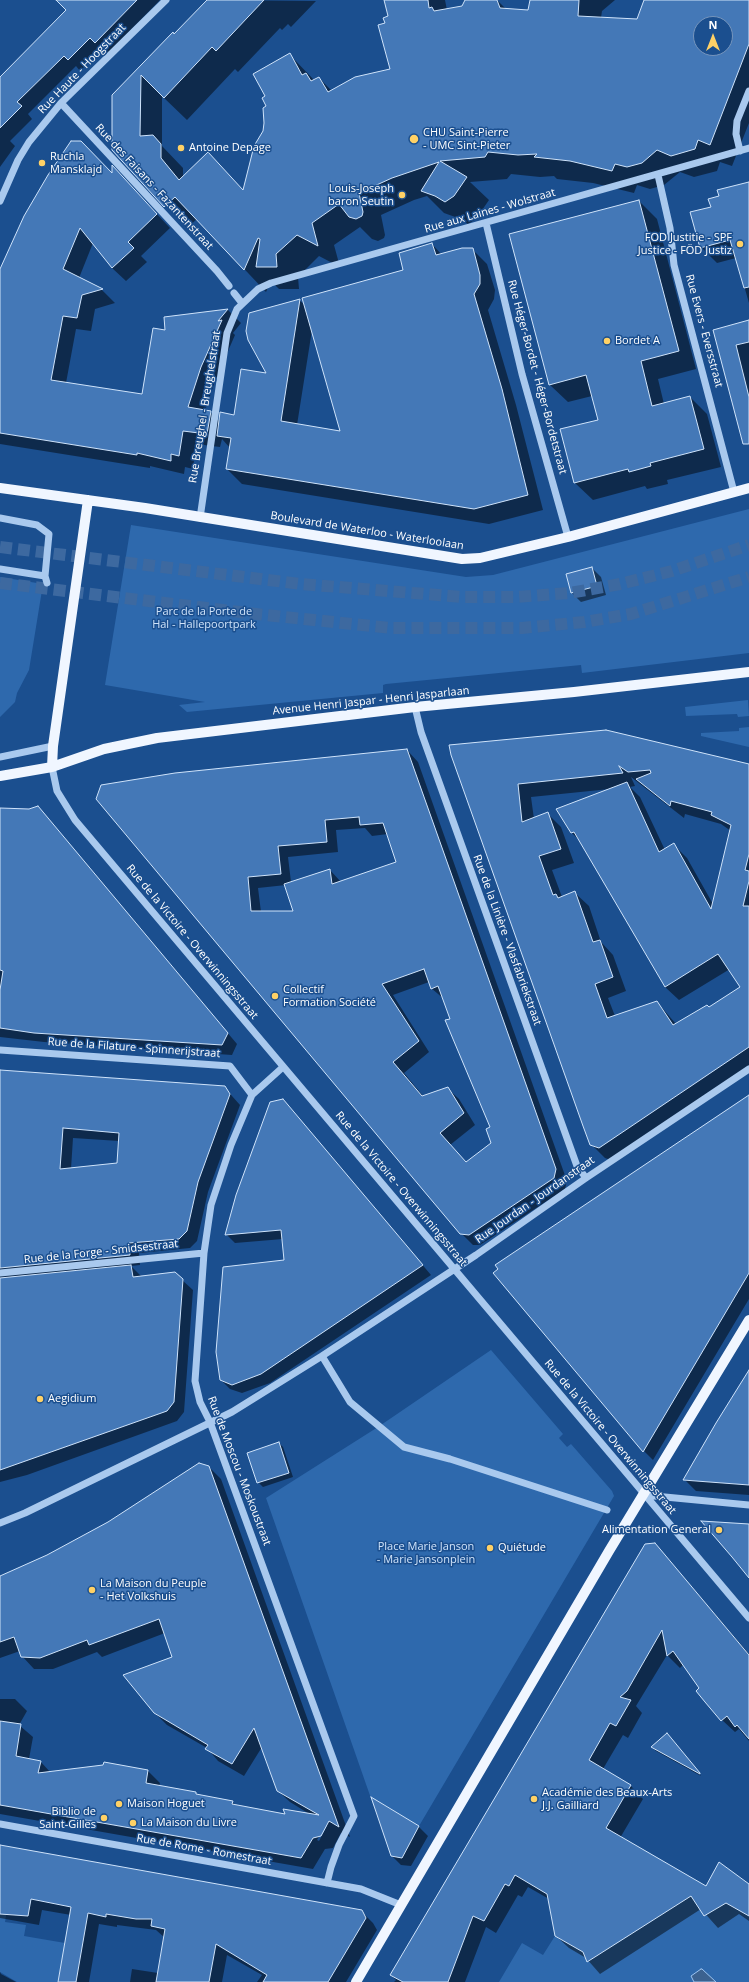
<!DOCTYPE html>
<html>
<head>
<meta charset="utf-8">
<style>
  body { margin:0 }
  #map { position:relative; width:749px; height:1982px; overflow:hidden; background:#1b4f8f; font-family:"Open Sans",sans-serif }
  canvas { display:block }
  .north { position:absolute; left:693px; top:16px; width:40px; height:40px; box-sizing:border-box; background:#1b4f8f; border:1px solid #7695bc; border-radius:50%; rotate:0deg; font-size:11px; font-weight:700; line-height:16px; text-align:center; color:#fff }
  .north::after { content:''; display:block; margin:auto; width:14px; height:18px; background:#ffd166; clip-path:polygon(50% 0,100% 100%,50% 72%,0 100%) }
</style>
</head>
<body>
<div id="map">
<canvas width="749" height="1982"></canvas>
<div class="north">N</div>
</div>
<script>
const ctx = document.querySelector('canvas').getContext('2d');
ctx.lineJoin = 'round';
function fill(path, color) {
  ctx.fillStyle = color;
  ctx.fill(path, 'evenodd');
}
function toPath(rows) {
  const path = new Path2D();
  for (const r of rows) {
    path.moveTo(r[0], r[1]);
    for (let i = 2; i < r.length; i += 2) path.lineTo(r[i], r[i + 1]);
  }
  return path;
}
function strokePath(path, color, width, dash) {
  ctx.strokeStyle = color;
  ctx.lineWidth = width;
  ctx.lineCap = dash ? 'butt' : 'round';
  ctx.setLineDash(dash || []);
  ctx.stroke(path);
}
function label(font, color, halo, rows, align = 'center') {
  ctx.font = font + ' "Open Sans",sans-serif';
  ctx.lineWidth = 3;
  ctx.setLineDash([]);
  ctx.textBaseline = 'middle';
  ctx.strokeStyle = halo;
  ctx.fillStyle = color;
  for (const [text, x, y, turn = 0] of rows) {
    ctx.save();
    ctx.translate(x, y);
    ctx.rotate((+turn || 0) * Math.PI / 180);
    ctx.textAlign = isNaN(turn) ? turn : align;
    if (halo) ctx.strokeText(text, 0, 0);
    ctx.fillText(text, 0, 0);
    ctx.restore();
  }
}
fill(toPath([
  [749,509,749,653,582,673,581,665,386,684,383,685,383,693,187,712,179,705,205,702,105,685,131,525,466,577,493,575],
  [0,577,43,584,29,670,17,693,15,702,0,717],
  [748,700,749,716,738,717,737,714,686,716,685,707],
  [749,727,749,747,701,736,701,733,739,731,739,728],
  [491,1350,563,1434,559,1438,567,1447,571,1444,612,1491,614,1496,419,1826,383,1804,374,1807,266,1498,378,1427],
  [730,1870,749,1884,749,1982,499,1982,522,1943,543,1955,555,1936,583,1952,587,1962],
  [0,1886,11,1887,5,1922,26,1925,24,1936,65,1943,58,1982,17,1982,0,1972]
]), '#2e69ad');
const water = toPath([
  [701,1969,702,1969,716,1982,694,1982,691,1976,701,1969]
]);
fill(water, '#3c6290');
strokePath(water, '#9cc4f0', 1);
fill(toPath([
  [57,0,160,0,107,54,102,49,80,71,76,66,28,114,32,119,10,141,15,146,0,167,0,78,67,10],
  [209,0,316,1,291,27,288,24,282,30,280,28,238,72,235,69,187,120,162,96,162,146,183,168,183,177,208,153,244,191,264,132,268,106,266,96,290,55,314,80,319,78,332,91,392,70,386,23,389,17,385,0,445,0,447,10,462,6,467,0,497,0,507,10,529,11,531,0,615,0,602,11,601,18,637,20,645,0,749,0,749,123,732,166,720,162,717,171,694,177,680,172,664,185,650,189,637,185,634,193,593,183,557,179,554,176,540,177,511,174,507,179,470,182,489,200,476,219,468,224,458,218,444,213,427,196,414,200,381,215,385,235,384,238,378,241,372,239,360,227,334,245,340,267,319,256,298,277,299,289,279,289,271,281,266,292,197,219,187,228,113,150,113,95],
  [701,24,725,24,725,48,701,48],
  [113,175,125,180,170,228,141,256,147,262,126,281,112,268,93,243,79,278,102,290,115,303,95,309,91,331,76,329,66,383,143,395,166,331,165,318,228,310,241,323,233,333,235,335,215,381,205,411,210,412,220,422,235,416,268,374,299,300,305,305,404,271,432,244,442,255,472,249,487,264,495,290,494,299,488,310,516,405,543,510,489,524,242,484,227,469,230,448,222,439,220,447,196,444,193,469,185,467,184,474,150,466,150,468,0,444,0,272],
  [312,330,341,432,297,425],
  [749,183,749,303,736,258,717,263,701,247,712,208,720,197],
  [639,201,657,219,696,369,658,379,664,404,690,397,707,414,721,467,667,480,668,484,647,489,645,486,593,500,575,483,599,420,592,396,568,402,550,385,511,235],
  [749,321,749,445,742,438,714,330],
  [592,568,601,577,606,595,581,602,572,593,567,574],
  [407,750,418,762,567,1181,565,1189,480,1245,473,1245,461,1233,97,799],
  [365,828,372,836,388,834,397,863,341,882,330,870,291,882,288,857,338,852,336,830],
  [286,885,294,912,261,912,258,888],
  [429,982,431,988,444,999,491,1128,492,1143,467,1163,450,1145,475,1125,459,1099,447,1088,423,1096,404,1073,429,1052,393,995],
  [452,755,749,765,749,1070,613,1161,605,1158,591,1144],
  [631,777,684,818,685,814,721,824,731,831,713,904,687,858,674,845,665,850,640,797,630,787,635,786],
  [610,789,557,810,572,833,582,843,665,987,679,1000,730,969,741,987,709,1008,676,1024,657,1002,615,1016,608,998,626,991,613,955,601,942,589,906,575,893,562,897,552,870,574,863,561,827,547,813,534,819,531,797],
  [0,809,47,818,237,1044,232,1055,44,1042,0,1037],
  [0,1071,224,1087,240,1105,208,1192,197,1241,190,1248,139,1253,140,1265,131,1266,142,1277,182,1280,193,1290,184,1412,177,1421,27,1475,0,1482],
  [73,1138,119,1141,118,1164,71,1169],
  [749,1096,749,1299,653,1460,644,1451],
  [283,1100,431,1275,270,1383,242,1393,230,1389,221,1380,285,1261,283,1239,235,1243,226,1234],
  [749,1371,749,1495,696,1491,684,1479],
  [279,1443,283,1447,293,1477,263,1487,258,1482],
  [208,1466,221,1479,350,1837,341,1833,333,1848,325,1849,313,1869,0,1814,0,1699,15,1699,27,1711,19,1725,33,1737,29,1759,40,1761,51,1773,148,1771,160,1783,159,1786,232,1802,236,1805,286,1815,311,1815,290,1802,277,1790,262,1747,244,1776,218,1761,207,1748,167,1725,155,1713,174,1658,165,1633,102,1657,97,1652,53,1669,34,1669,22,1656,20,1651,0,1658,0,1576,28,1565,108,1523],
  [325,1826,327,1826,319,1841,317,1840],
  [655,1544,749,1654,749,1741,739,1729,735,1732,722,1720,684,1664,680,1668,667,1655,636,1706,642,1713,628,1738,623,1735,603,1769,631,1786,643,1799,620,1838,706,1887,749,1886,749,1921,739,1914,718,1928,701,1909,600,1974,586,1958,569,1948,556,1936,549,1899,528,1887,522,1897,518,1895,496,1933,486,1927,465,1982,394,1982,396,1980,391,1975],
  [672,1739,701,1776,656,1751,652,1747],
  [373,1799,419,1827,428,1836,411,1866,401,1865,392,1856],
  [0,1846,361,1911,373,1923,377,1930,346,1982,257,1982,262,1975,227,1955,222,1982,130,1982,132,1969,158,1973,165,1938,156,1930,117,1925,117,1927,99,1924,89,1982,59,1982,71,1915,42,1910,39,1925,0,1918],
  [0,1972,1,1974,16,1982,0,1982]
]), '#0007');
const building = toPath([
  [56,0,137,0,95,43,90,38,68,60,64,56,17,102,22,106,0,128,0,77,66,10,56,0],
  [207,0,264,0,216,51,212,47,164,98,141,75,140,136,153,135,161,144,161,158,179,180,208,152,243,190,254,146,263,131,264,123,263,108,266,106,262,98,265,96,253,74,290,53,302,75,306,73,311,81,319,77,328,92,355,77,390,69,378,25,385,23,383,18,388,16,384,0,428,0,429,8,432,7,434,11,462,6,465,0,497,0,500,8,528,10,530,0,579,0,578,16,637,19,644,0,749,0,749,44,710,145,698,140,695,149,671,156,657,150,642,163,627,167,615,164,612,171,570,161,534,157,537,154,518,155,488,152,485,157,440,161,467,177,454,196,445,202,435,196,421,191,439,162,392,178,359,193,363,212,362,216,356,219,349,217,339,204,312,223,318,246,297,235,276,254,277,267,256,267,260,239,258,238,244,270,175,197,164,207,112,150,112,95,173,32,174,34,207,0],
  [701,24,725,24,725,48,701,48,701,24],
  [71,141,81,141,112,173,112,165,157,214,128,242,134,248,112,268,80,228,63,269,103,289,82,295,77,318,63,316,51,380,142,394,153,328,165,330,164,317,228,309,218,321,222,320,201,367,188,407,211,411,207,434,183,431,179,456,171,454,171,461,137,453,137,455,0,433,0,269,24,216,48,175,71,141],
  [749,182,749,287,744,288,730,240,700,248,690,212,711,207,708,199,719,196,717,190,749,182],
  [639,200,679,351,641,361,652,406,690,396,704,449,650,463,651,466,629,472,628,469,574,483,560,429,598,420,586,375,549,385,509,234,639,200],
  [432,243,436,255,462,248,473,248,480,275,480,284,474,294,502,389,528,495,474,509,226,469,231,438,217,436,220,412,234,415,241,369,266,373,248,340,246,331,249,313,300,299,281,421,340,431,302,298,403,270,399,253,432,243],
  [749,320,749,342,736,345,749,397,749,444,743,444,713,330,749,320],
  [592,567,597,586,571,593,566,574,592,567],
  [606,730,749,764,749,854,745,870,749,871,749,881,743,906,749,906,749,1047,599,1148,590,1145,583,1126,451,755,449,745,606,730],
  [619,766,628,772,650,770,651,773,636,779,670,806,671,801,712,812,711,815,731,825,711,909,674,843,659,852,627,782,556,809,571,833,574,832,665,987,718,954,740,987,709,1007,707,1005,673,1025,657,1001,607,1018,595,984,613,977,600,940,593,942,575,891,558,898,556,894,553,895,539,856,561,849,548,812,522,822,518,784,623,773,619,766],
  [407,749,556,1169,554,1178,469,1235,460,1234,423,1190,96,799,101,785,175,773,407,749],
  [359,817,360,825,383,823,396,862,332,884,330,869,284,884,293,911,251,911,248,877,281,874,278,846,327,842,325,820,359,817],
  [424,969,431,989,438,986,450,1019,445,1020,490,1127,486,1129,491,1143,466,1162,440,1133,464,1113,448,1087,422,1096,393,1062,419,1041,382,984,424,969],
  [38,806,228,1033,222,1045,34,1033,0,1028,0,990,3,971,0,970,0,808,29,809,38,806],
  [0,1070,225,1086,230,1094,198,1182,187,1231,179,1239,129,1243,130,1255,0,1268,0,1070],
  [63,1128,119,1133,117,1163,60,1169,63,1128],
  [749,1095,749,1273,643,1452,493,1273,498,1269,495,1265,749,1095],
  [283,1099,423,1265,261,1374,232,1385,220,1380,216,1352,223,1267,284,1260,281,1230,225,1235,236,1195,270,1102,283,1099],
  [131,1265,133,1277,175,1272,183,1279,174,1402,167,1411,0,1470,0,1278,131,1265],
  [749,1370,749,1485,683,1480,716,1423,749,1370],
  [279,1442,289,1473,257,1483,247,1453,279,1442],
  [199,1463,209,1466,339,1827,329,1821,321,1836,313,1838,301,1858,0,1805,0,1721,21,1724,16,1756,41,1761,38,1773,103,1765,104,1762,148,1770,146,1783,196,1792,196,1794,233,1801,232,1804,285,1814,283,1809,319,1815,277,1791,254,1728,232,1764,205,1749,208,1745,154,1713,123,1675,172,1657,159,1619,89,1645,87,1640,40,1658,21,1657,14,1637,0,1642,0,1576,47,1555,108,1522,199,1463],
  [701,1521,749,1524,749,1578,732,1557,701,1521],
  [655,1543,749,1655,749,1739,737,1725,735,1727,727,1716,721,1721,705,1702,696,1691,699,1688,673,1651,667,1656,662,1630,627,1691,620,1697,631,1700,616,1726,610,1723,589,1760,631,1785,606,1828,706,1886,719,1862,749,1884,749,1916,726,1903,704,1916,691,1896,587,1962,583,1952,555,1936,547,1894,515,1875,509,1886,505,1884,484,1921,473,1916,448,1982,403,1982,390,1975,645,1544,655,1543],
  [667,1733,700,1773,700,1774,651,1747,667,1733],
  [371,1797,419,1826,402,1858,391,1856,371,1797],
  [0,1845,362,1910,366,1918,328,1982,263,1982,267,1975,216,1944,209,1982,156,1982,165,1929,151,1926,152,1919,136,1919,106,1914,106,1917,88,1913,76,1982,58,1982,71,1907,31,1899,28,1916,0,1914,0,1845]
]);
fill(building, '#4478b7');
strokePath(building, '#cfe3fa', 1);
strokePath(toPath([
  [0,547,301,584,463,597,516,597,570,593,620,584,672,571,749,545],
  [0,583,256,614,391,628,522,628,584,622,631,614,749,577]
]), '#3d69a0', 12, [12, 6]);
strokePath(toPath([
  [61,103,217,271,229,286],
  [740,151,736,134,737,121,749,91],
  [658,175,670,228,674,265,734,492],
  [0,201,18,160,29,142,61,103,166,0],
  [486,223,522,374,568,537],
  [234,293,242,303],
  [0,518,37,525,49,534,45,576],
  [200,518,227,333,237,309,258,289,271,283,749,148],
  [0,569,45,576,47,583],
  [415,707,421,732,577,1166,586,1178],
  [0,757,53,746],
  [52,767,57,791,75,820,749,1618],
  [0,1050,230,1066,252,1095],
  [283,1067,252,1095,231,1145,211,1205,204,1253,195,1381,200,1402,210,1422,354,1816,339,1845,331,1867,327,1883],
  [0,1273,204,1253],
  [322,1356,350,1402,404,1447,450,1459,607,1510],
  [644,1495,749,1505],
  [0,1523,25,1513,232,1412,322,1356,476,1255,586,1178,749,1069],
  [0,1824,361,1889,401,1905]
]), '#a9c9ee', 7);
strokePath(toPath([
  [0,488,145,508,462,559,480,558,568,537,749,488],
  [52,767,53,746,88,500],
  [0,776,52,767,104,749,157,738,415,707,574,692,749,672],
  [356,1982,609,1551,749,1320]
]), '#f0f6ff', 10);
for (const [x, y, r, color] of [
  [414,139,5,"#ffd166"],
  [181,148,4,"#ffd166"],
  [42,163,4,"#ffd166"],
  [402,195,4,"#ffd166"],
  [740,244,4,"#ffd166"],
  [607,341,4,"#ffd166"],
  [275,996,4,"#ffd166"],
  [40,1399,4,"#ffd166"],
  [719,1530,4,"#ffd166"],
  [490,1548,4,"#ffd166"],
  [92,1590,4,"#ffd166"],
  [534,1799,4,"#ffd166"],
  [119,1804,4,"#ffd166"],
  [104,1818,4,"#ffd166"],
  [133,1823,4,"#ffd166"]
]) {
  const dot = new Path2D();
  dot.arc(x, y, r, 0, 2 * Math.PI);
  ctx.fillStyle = color;
  ctx.fill(dot);
  strokePath(dot, '#1b4f8f', 1.5);
}
label('11px', '#fff', '#1b4f8f', [
  ["Rue Haute - Hoogstraat",82,69,-46],
  ["Rue des Faisans - Fazantenstraat",154,187,47],
  ["Rue aux Laines - Wolstraat",490,211,-16],
  ["Rue Evers - Eversstraat",704,331,75],
  ["Rue Héger-Bordet - Héger-Bordetstraat",537,377,75],
  ["Rue Breughel - Breughelstraat",205,407,-81],
  ["Boulevard de Waterloo - Waterloolaan",367,531,9],
  ["Avenue Henri Jaspar - Henri Jasparlaan",371,701,-6],
  ["Rue de la Linière - Vlasfabriekstraat",507,940,70],
  ["Rue de la Victoire - Overwinningsstraat",192,942,50],
  ["Rue de la Filature - Spinnerijstraat",134,1048,4],
  ["Rue de la Victoire - Overwinningsstraat",401,1189,50],
  ["Rue Jourdan - Jourdanstraat",535,1200,-35],
  ["Rue de la Forge - Smidsestraat",101,1252,-6],
  ["Rue de la Victoire - Overwinningsstraat",610,1437,50],
  ["Rue de Moscou - Moskoustraat",239,1471,69],
  ["Rue de Rome - Romestraat",204,1850,10]
]);
label('11px', '#fff', '#1b4f8f', [
  ["CHU Saint-Pierre",423,133],
  ["- UMC Sint-Pieter",423,146],
  ["Antoine Depage",189,148],
  ["Ruchla",50,157],
  ["Mansklajd",50,170],
  ["Louis-Joseph",394,189,"right"],
  ["baron Seutin",394,202,"right"],
  ["FOD Justitie - SPF",732,238,"right"],
  ["Justice - FÖD Justiz",732,251,"right"],
  ["Bordet A",615,341],
  ["Collectif",283,990],
  ["Formation Société",283,1003],
  ["Aegidium",48,1399],
  ["Alimentation General",711,1530,"right"],
  ["Quiétude",498,1548],
  ["La Maison du Peuple",100,1584],
  ["- Het Volkshuis",100,1597],
  ["Académie des Beaux-Arts",542,1793],
  ["J.J. Gailliard",542,1806],
  ["Maison Hoguet",127,1804],
  ["Biblio de",96,1812,"right"],
  ["Saint-Gilles",96,1825,"right"],
  ["La Maison du Livre",141,1823]
], 'left');
label('11px', '#cfe3fa', '#1b4f8f', [
  ["Parc de la Porte de",204,612],
  ["Hal - Hallepoortpark",204,625],
  ["Place Marie Janson",426,1547],
  ["- Marie Jansonplein",426,1560]
]);
</script>
</body>
</html>
